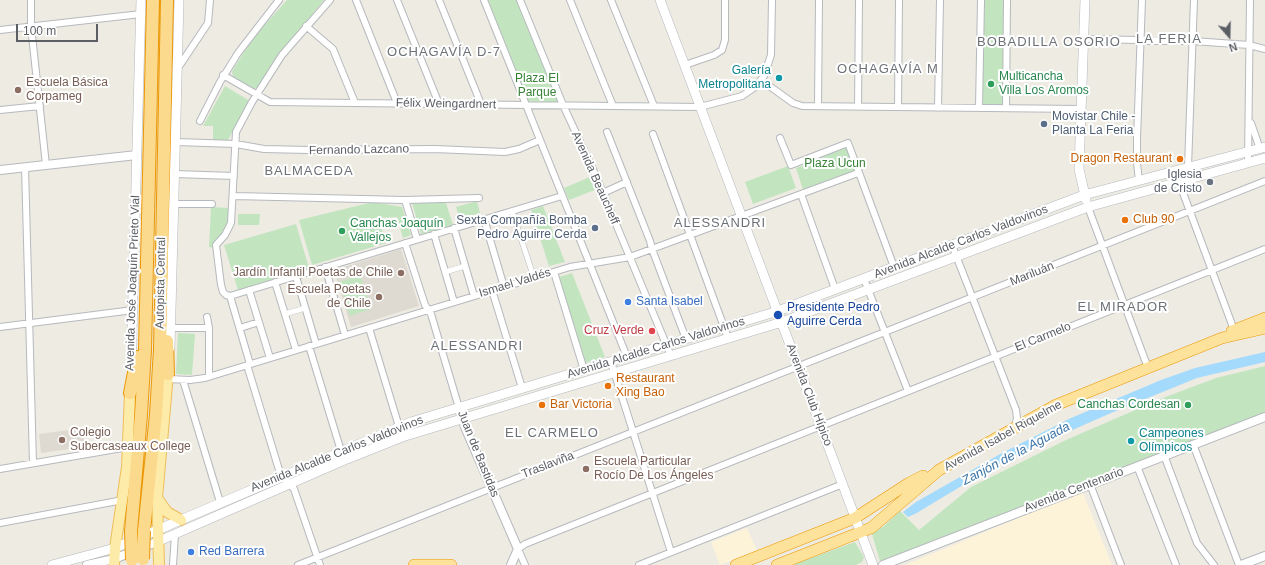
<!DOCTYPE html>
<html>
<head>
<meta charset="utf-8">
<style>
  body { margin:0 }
  #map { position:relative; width:1265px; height:565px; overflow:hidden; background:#eeebe3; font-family:Arial,sans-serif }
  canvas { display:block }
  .north { position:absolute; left:1209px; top:16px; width:40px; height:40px; -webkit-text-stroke:3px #fff; paint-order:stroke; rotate:160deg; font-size:11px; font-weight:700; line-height:16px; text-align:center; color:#5b5f64 }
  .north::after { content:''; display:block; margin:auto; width:14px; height:18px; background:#5b5f64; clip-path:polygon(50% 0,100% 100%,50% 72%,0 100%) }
  .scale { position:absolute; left:16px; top:24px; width:82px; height:18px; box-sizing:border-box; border:2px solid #5b5f64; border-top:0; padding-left:5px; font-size:12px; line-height:14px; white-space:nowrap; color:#5b5f64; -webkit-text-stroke:3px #fff; paint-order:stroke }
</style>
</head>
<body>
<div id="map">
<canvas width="1265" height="565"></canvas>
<div class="north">N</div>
<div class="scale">100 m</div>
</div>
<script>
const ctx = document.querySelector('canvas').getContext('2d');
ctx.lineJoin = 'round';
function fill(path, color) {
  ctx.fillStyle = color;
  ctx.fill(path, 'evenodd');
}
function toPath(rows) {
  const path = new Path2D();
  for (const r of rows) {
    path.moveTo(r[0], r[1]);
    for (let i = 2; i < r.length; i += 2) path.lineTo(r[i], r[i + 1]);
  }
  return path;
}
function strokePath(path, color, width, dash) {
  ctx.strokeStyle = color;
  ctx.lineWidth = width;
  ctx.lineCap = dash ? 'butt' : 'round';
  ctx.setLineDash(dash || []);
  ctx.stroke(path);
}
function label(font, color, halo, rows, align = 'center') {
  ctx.font = font + ' Arial,sans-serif';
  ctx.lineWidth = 4;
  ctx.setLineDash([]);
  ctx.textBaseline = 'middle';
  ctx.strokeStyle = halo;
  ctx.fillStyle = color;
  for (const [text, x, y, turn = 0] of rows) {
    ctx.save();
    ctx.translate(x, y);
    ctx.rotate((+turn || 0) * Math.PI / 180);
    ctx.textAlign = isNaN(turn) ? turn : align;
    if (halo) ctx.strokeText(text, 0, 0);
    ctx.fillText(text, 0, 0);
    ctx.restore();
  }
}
fill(toPath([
  [1079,493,1083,493,1084,495,1112,565,905,565],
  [747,528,757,551,720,565,711,542]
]), '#fdf3d9');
fill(toPath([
  [401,249,419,306,351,327,334,270],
  [84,428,84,447,41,453,39,434]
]), '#dedad1');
fill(toPath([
  [287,0,324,0,275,59,257,88,254,89,233,77,232,71,253,38],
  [488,0,517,0,559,103,528,101],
  [982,0,1006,0,1004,106,981,105],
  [225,86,250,101,228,140,213,140,213,126,203,126],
  [846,145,856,171,803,190,796,168,816,161,815,157],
  [788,166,796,188,753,204,745,182],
  [592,176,597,189,569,200,564,188],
  [477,201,480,213,460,219,456,207],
  [373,202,402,207,411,235,403,238,397,217,378,218,386,243,312,265,299,220],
  [412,203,446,203,453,225,421,234],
  [543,206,565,262,549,266,531,210],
  [211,207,230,208,228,228,214,248,209,247],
  [238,214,260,214,259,225,238,225],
  [296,224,309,268,238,290,224,245],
  [572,273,605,357,585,363,559,277],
  [360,275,371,309,350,316,339,282],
  [178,333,195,334,192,375,176,374],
  [1265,366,1265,413,880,561,872,534,884,526,900,511,919,530,971,487,1068,439,1168,396,1216,378],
  [855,542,864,557,862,562,856,565,792,565]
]), '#c2e5c0');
fill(toPath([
  [1265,352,1265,362,1197,378,1111,413,1027,450,993,467,915,514,908,517,903,512,916,502,1002,453,1071,418,1161,380,1195,368]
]), '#a4dbfd');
const pedestrian = toPath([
  [512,211,534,278],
  [445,272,465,266],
  [285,314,305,308]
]);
const minor = toPath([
  [31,0,31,26,46,165],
  [330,0,282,55,252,102,236,132,231,223,225,235,216,245,221,285,223,292,226,295,230,296,562,196],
  [356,0,397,103],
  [397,0,439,104],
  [439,0,481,104],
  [484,0,627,357],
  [520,0,563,105,596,176,671,356],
  [570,0,613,106],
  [611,0,654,106],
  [306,26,333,49,355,103],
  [0,30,141,14],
  [1084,39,1193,41,1249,45,1265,49],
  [685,65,714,55,722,50,725,40,725,0],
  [178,68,208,23,210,0],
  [223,75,270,102,700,107,742,96,755,87,764,76,771,55,772,0],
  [761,80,793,103,802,106,1081,109],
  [818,106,819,0],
  [858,107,859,0],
  [898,107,899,0],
  [938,108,940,0],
  [979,108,981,0],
  [1006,108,1007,0],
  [0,110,40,106],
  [200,121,220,82,238,53,279,0],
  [1251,123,1260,149],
  [607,132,650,241,652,249,686,339],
  [653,134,728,338],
  [780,138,791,165,848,143,894,267],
  [176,142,236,144,264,149,308,150,435,149,505,152,519,149,540,140],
  [1248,162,1250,0],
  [25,167,33,463],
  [1188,167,1194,0],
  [175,174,234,176],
  [1139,181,1137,163,1137,139,1142,0],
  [1179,182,1234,330],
  [603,193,627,182],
  [801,194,835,289],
  [234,196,405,200,479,198],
  [405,200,417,239],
  [173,204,212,204],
  [1088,207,1148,368],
  [484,219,504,287],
  [454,228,474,296],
  [434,234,454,302],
  [405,243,425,305,431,314,459,408],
  [952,245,1016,410,1017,418,1015,427],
  [325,267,345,335],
  [554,272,584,370],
  [864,279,908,391],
  [297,280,316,344],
  [275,282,296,350],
  [249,290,270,358],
  [492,290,522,388],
  [230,296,250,364],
  [207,317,209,328,209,376],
  [0,327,133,310],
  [171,328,209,328],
  [240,328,259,322],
  [369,328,400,430],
  [309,346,341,451,344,455],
  [611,362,671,552],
  [247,365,280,473,294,489,320,565],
  [168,379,190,380,205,378,570,267,630,257,858,173],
  [183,380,220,502],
  [1193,444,1239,565],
  [1164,455,1197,543,1214,565],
  [1137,466,1176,565],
  [0,469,128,447],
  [1090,484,1121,565],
  [0,523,123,500],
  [173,565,175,534],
  [298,565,1265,181],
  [525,565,518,549,525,544,1265,249],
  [639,565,843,484]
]);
const tertiary = toPath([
  [0,170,137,155],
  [459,408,465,427,518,549,511,565],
  [87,565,114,559,159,541],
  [883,565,1265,417],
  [1241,565,1265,556]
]);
const secondary = toPath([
  [660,0,873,565],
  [1085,0,1079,169,1086,200],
  [170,348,179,0],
  [131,366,141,0],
  [159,541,347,459,402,437,782,322,1088,207,1265,158],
  [52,565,115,548,411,422,778,311,1084,195,1265,147]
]);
const primary = toPath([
  [157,498,167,512,181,520],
  [114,565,115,548,127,467,130,393],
  [159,565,157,498,168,374]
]);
const trunk = toPath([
  [1232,331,1265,318],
  [414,565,451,565],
  [736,565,855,518,909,483,923,476],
  [777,565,871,528,939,470,1056,405,1222,338,1265,328]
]);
const motorway = toPath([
  [167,341,168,374],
  [130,393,137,357],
  [131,531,141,415,145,350,153,0],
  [144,531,156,414,160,349,167,0]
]);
strokePath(pedestrian, '#b6b9bd', 6);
strokePath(minor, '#b6b9bd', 8);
strokePath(tertiary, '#b6b9bd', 10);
strokePath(secondary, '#b5b8bd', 10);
strokePath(primary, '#eebe5c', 12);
strokePath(trunk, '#ec9805', 12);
strokePath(motorway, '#ec9805', 14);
strokePath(pedestrian, '#fff', 5);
strokePath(minor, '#fff', 6);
strokePath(tertiary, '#fff', 8);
strokePath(secondary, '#fff', 9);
strokePath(primary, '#fdeba9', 10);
strokePath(trunk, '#fce29b', 11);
strokePath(motorway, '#fbd98d', 12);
const motorwayBridge = toPath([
  [131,531,132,560],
  [143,559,144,531]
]);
strokePath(motorwayBridge, '#ec9805', 14, []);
strokePath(motorwayBridge, '#fbd98d', 12);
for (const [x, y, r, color] of [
  [779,78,4,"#0f9aa8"],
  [991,84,4,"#2e9e5b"],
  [18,90,4,"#8d6e63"],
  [1044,124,4,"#5c6f8a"],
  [1180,159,4,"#e8710a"],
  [1210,182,4,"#6b7280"],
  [1125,220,4,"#e8710a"],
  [595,228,4,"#5c6f8a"],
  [342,231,4,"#2e9e5b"],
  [401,273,4,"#8d6e63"],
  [379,297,4,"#8d6e63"],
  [628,302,4,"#3f7fe0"],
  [778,315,5,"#1a4fb4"],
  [652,331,4,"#e0444e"],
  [608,386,4,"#e8710a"],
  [542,405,4,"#e8710a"],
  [1188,405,4,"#2e9e5b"],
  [62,440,4,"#8d6e63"],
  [1131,441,4,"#0f9aa8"],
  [586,469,4,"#8d6e63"],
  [191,552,4,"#3f7fe0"]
]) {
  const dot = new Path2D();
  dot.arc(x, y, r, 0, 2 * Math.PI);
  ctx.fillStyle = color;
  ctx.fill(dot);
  strokePath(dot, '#fff', 1.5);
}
label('12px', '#0d838f', '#fff', [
  ["Galería",771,71],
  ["Metropolitana",771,85],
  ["Campeones",1139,434,"left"],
  ["Olímpicos",1139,448,"left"]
], 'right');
label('12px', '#27864d', '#fff', [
  ["Multicancha",999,77],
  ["Villa Los Aromos",999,91],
  ["Canchas Joaquín",350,224],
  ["Vallejos",350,238],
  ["Canchas Cordesan",1180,405,"right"]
], 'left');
label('12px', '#368135', '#fff', [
  ["Plaza El",537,79],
  ["Parque",537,93],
  ["Plaza Ucun",835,164]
]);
label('12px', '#785e54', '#fff', [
  ["Escuela Básica",26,83],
  ["Corpameg",26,97],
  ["Jardín Infantil Poetas de Chile",393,273,"right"],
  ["Escuela Poetas",371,290,"right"],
  ["de Chile",371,304,"right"],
  ["Colegio",70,433],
  ["Subercaseaux College",70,447],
  ["Escuela Particular",594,462],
  ["Rocío De Los Ángeles",594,476]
], 'left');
label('12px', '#5b5f64', '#fff', [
  ["Félix Weingardnert",446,104,1],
  ["Fernando Lazcano",359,150,-1],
  ["Avenida Beaucheff",595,178,66],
  ["Avenida Alcalde Carlos Valdovinos",961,242,-21],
  ["Mariluán",1032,274,-22],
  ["Avenida José Joaquín Prieto Vial",133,283,-88],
  ["Autopista Central",161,283,-89],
  ["Ismael Valdés",515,283,-17],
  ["El Carmelo",1043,337,-22],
  ["Avenida Alcalde Carlos Valdovinos",656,348,-17],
  ["Avenida Club Hípico",809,395,69],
  ["Avenida Isabel Riquelme",1003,436,-29],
  ["Avenida Alcalde Carlos Valdovinos",337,454,-22],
  ["Juan de Bastidas",478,454,68],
  ["Traslaviña",548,465,-21],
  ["Avenida Centenario",1074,490,-21]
]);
label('12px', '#4e5e75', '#fff', [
  ["Movistar Chile -",1052,117],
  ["Planta La Feria",1052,131],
  ["Sexta Compañía Bomba",587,221,"right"],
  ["Pedro Aguirre Cerda",587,235,"right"]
], 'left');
label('12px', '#c56008', '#fff', [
  ["Dragon Restaurant",1172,159,"right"],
  ["Club 90",1133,220],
  ["Restaurant",616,379],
  ["Xing Bao",616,393],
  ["Bar Victoria",550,405]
], 'left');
label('12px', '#5b616d', '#fff', [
  ["Iglesia",1202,175],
  ["de Cristo",1202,189]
], 'right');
label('12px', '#366cbe', '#fff', [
  ["Santa Isabel",636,302],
  ["Red Barrera",199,552]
], 'left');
label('12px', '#164399', '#fff', [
  ["Presidente Pedro",787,308],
  ["Aguirre Cerda",787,322]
], 'left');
label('12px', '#be3a42', '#fff', [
  ["Cruz Verde",644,331]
], 'right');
ctx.letterSpacing = '1px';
label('13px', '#6c7176', '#fff', [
  ["LA FERIA",1169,39],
  ["BOBADILLA OSORIO",1049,42],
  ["OCHAGAVÍA D-7",444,52],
  ["OCHAGAVÍA M",888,69],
  ["BALMACEDA",309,171],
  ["ALESSANDRI",720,223],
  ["EL MIRADOR",1123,307],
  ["ALESSANDRI",477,346],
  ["EL CARMELO",552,433]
]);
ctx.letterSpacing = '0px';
label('italic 13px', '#3e76a7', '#fff', [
  ["Zanjón de la Aguada",1016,454,-28]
]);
</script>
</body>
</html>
